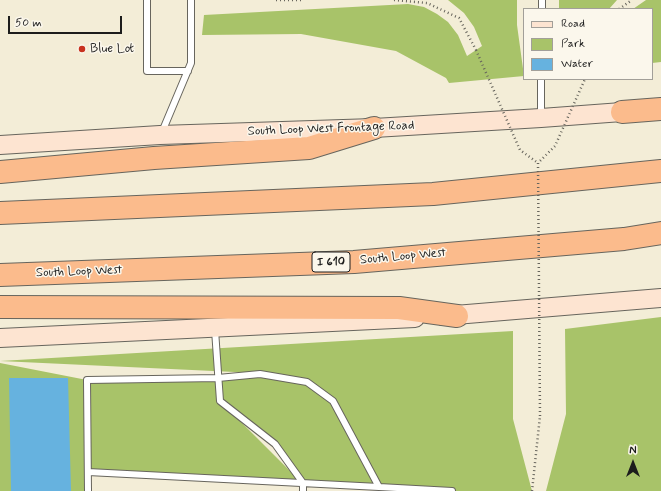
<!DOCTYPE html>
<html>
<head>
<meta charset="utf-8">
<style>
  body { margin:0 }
  #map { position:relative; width:661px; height:491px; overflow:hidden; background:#f3edd7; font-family:Mynerve,sans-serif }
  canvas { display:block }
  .legend { position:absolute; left:523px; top:8px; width:130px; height:72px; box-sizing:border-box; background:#fbf7ec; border:1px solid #a29f99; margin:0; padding:5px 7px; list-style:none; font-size:12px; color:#1c1c1c }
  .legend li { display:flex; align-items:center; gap:8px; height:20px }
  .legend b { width:20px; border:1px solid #a29f99 }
  .north { position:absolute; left:613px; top:443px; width:40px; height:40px; -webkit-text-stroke:3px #fbf7ec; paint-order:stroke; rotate:0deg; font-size:11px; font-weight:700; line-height:16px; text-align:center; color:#1c1c1c }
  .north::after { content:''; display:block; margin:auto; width:14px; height:18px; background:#1c1c1c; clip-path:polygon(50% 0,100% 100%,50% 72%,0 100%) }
  .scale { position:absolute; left:8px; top:16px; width:114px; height:18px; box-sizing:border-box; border:2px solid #1c1c1c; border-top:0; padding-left:5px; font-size:12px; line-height:14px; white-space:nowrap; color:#1c1c1c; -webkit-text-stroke:3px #fbf7ec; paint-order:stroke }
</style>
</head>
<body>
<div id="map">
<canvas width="661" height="491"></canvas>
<ul class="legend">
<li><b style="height:5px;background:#fde4d1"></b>Road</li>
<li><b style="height:11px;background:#a8c369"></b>Park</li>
<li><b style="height:11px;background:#66b2df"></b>Water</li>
</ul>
<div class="north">N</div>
<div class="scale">50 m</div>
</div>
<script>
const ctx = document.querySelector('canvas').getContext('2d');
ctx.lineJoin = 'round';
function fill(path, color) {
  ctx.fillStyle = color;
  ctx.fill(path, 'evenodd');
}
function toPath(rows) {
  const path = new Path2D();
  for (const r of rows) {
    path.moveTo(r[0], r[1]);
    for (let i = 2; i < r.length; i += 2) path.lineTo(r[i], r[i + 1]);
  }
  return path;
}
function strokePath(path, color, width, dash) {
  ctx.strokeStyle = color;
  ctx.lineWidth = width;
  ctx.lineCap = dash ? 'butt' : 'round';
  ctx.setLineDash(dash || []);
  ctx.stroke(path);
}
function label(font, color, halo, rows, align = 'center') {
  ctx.font = font + ' Mynerve,sans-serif';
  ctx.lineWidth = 3;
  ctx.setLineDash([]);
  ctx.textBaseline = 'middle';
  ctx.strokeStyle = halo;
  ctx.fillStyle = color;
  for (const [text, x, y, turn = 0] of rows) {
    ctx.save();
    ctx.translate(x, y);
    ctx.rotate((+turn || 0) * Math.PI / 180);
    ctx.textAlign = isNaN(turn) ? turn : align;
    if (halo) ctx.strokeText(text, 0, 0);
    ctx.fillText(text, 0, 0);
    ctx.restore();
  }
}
fill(toPath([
  [448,0,517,0,517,25,524,76,449,83,446,78,396,51,301,34,202,35,204,15,408,4,424,7,437,14,448,22,458,35,467,56,482,46,474,27,464,13],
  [559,0,617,0,609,9,559,9],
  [646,0,661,0,661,62,652,63,652,9,633,9],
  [661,317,661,491,546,491,566,414,565,329],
  [513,331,513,419,532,491,452,491,88,472,88,491,0,491,0,363,87,380,218,378,256,373,0,361],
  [224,405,275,444,300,481]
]), '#a8c369');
fill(toPath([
  [9,378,68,378,71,491,11,491]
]), '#66b2df');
const service = toPath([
  [147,0,147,71,188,71],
  [542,9,542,0],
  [541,115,541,79],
  [162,132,191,63,191,0],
  [215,330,220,401,275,444,303,483,303,491],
  [88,472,379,487],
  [88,491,87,380,218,378,260,374,307,382,333,401,379,487,452,491]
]);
const secondary = toPath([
  [0,145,160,135,374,128,541,118,622,112,634,110],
  [443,316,661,298],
  [0,338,415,318]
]);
const motorway = toPath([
  [622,112,661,109],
  [0,172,154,158,309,148,374,128],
  [0,213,433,194,661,171],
  [0,275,354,262,624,239,661,233],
  [0,307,399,308,457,316]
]);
strokePath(service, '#67655d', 8);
strokePath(secondary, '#67655d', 20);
strokePath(motorway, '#67655d', 24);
strokePath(toPath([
  [276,0,304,0],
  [394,0,427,3,459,18,476,50],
  [619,9,632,0],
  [532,491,540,416]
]), '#67655d', 2.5, [1, 3]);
strokePath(service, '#fff', 6);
strokePath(secondary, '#fde4d1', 18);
strokePath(motorway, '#fbbb8c', 22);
strokePath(toPath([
  [476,50,520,150,538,163],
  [540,416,538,163,555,146,585,79]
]), '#67655d', 2.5, [1, 3]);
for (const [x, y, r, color] of [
  [82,49,4,"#c8321e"]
]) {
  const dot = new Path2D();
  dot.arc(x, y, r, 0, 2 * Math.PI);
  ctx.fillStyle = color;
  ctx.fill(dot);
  strokePath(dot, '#fbf7ec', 1.5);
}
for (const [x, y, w] of [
  [331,262,38]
]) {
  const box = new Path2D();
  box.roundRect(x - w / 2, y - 10, w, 20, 3);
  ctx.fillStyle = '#fbf7ec';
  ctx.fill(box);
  strokePath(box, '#1c1c1c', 1);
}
label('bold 12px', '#1c1c1c', null, [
  ["I 610",331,262]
]);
label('13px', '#1c1c1c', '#fbf7ec', [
  ["Blue Lot",90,49]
], 'left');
label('13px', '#1c1c1c', '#fbf7ec', [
  ["South Loop West Frontage Road",331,129,-2],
  ["South Loop West",403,257,-5],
  ["South Loop West",79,272,-2]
]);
</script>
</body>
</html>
